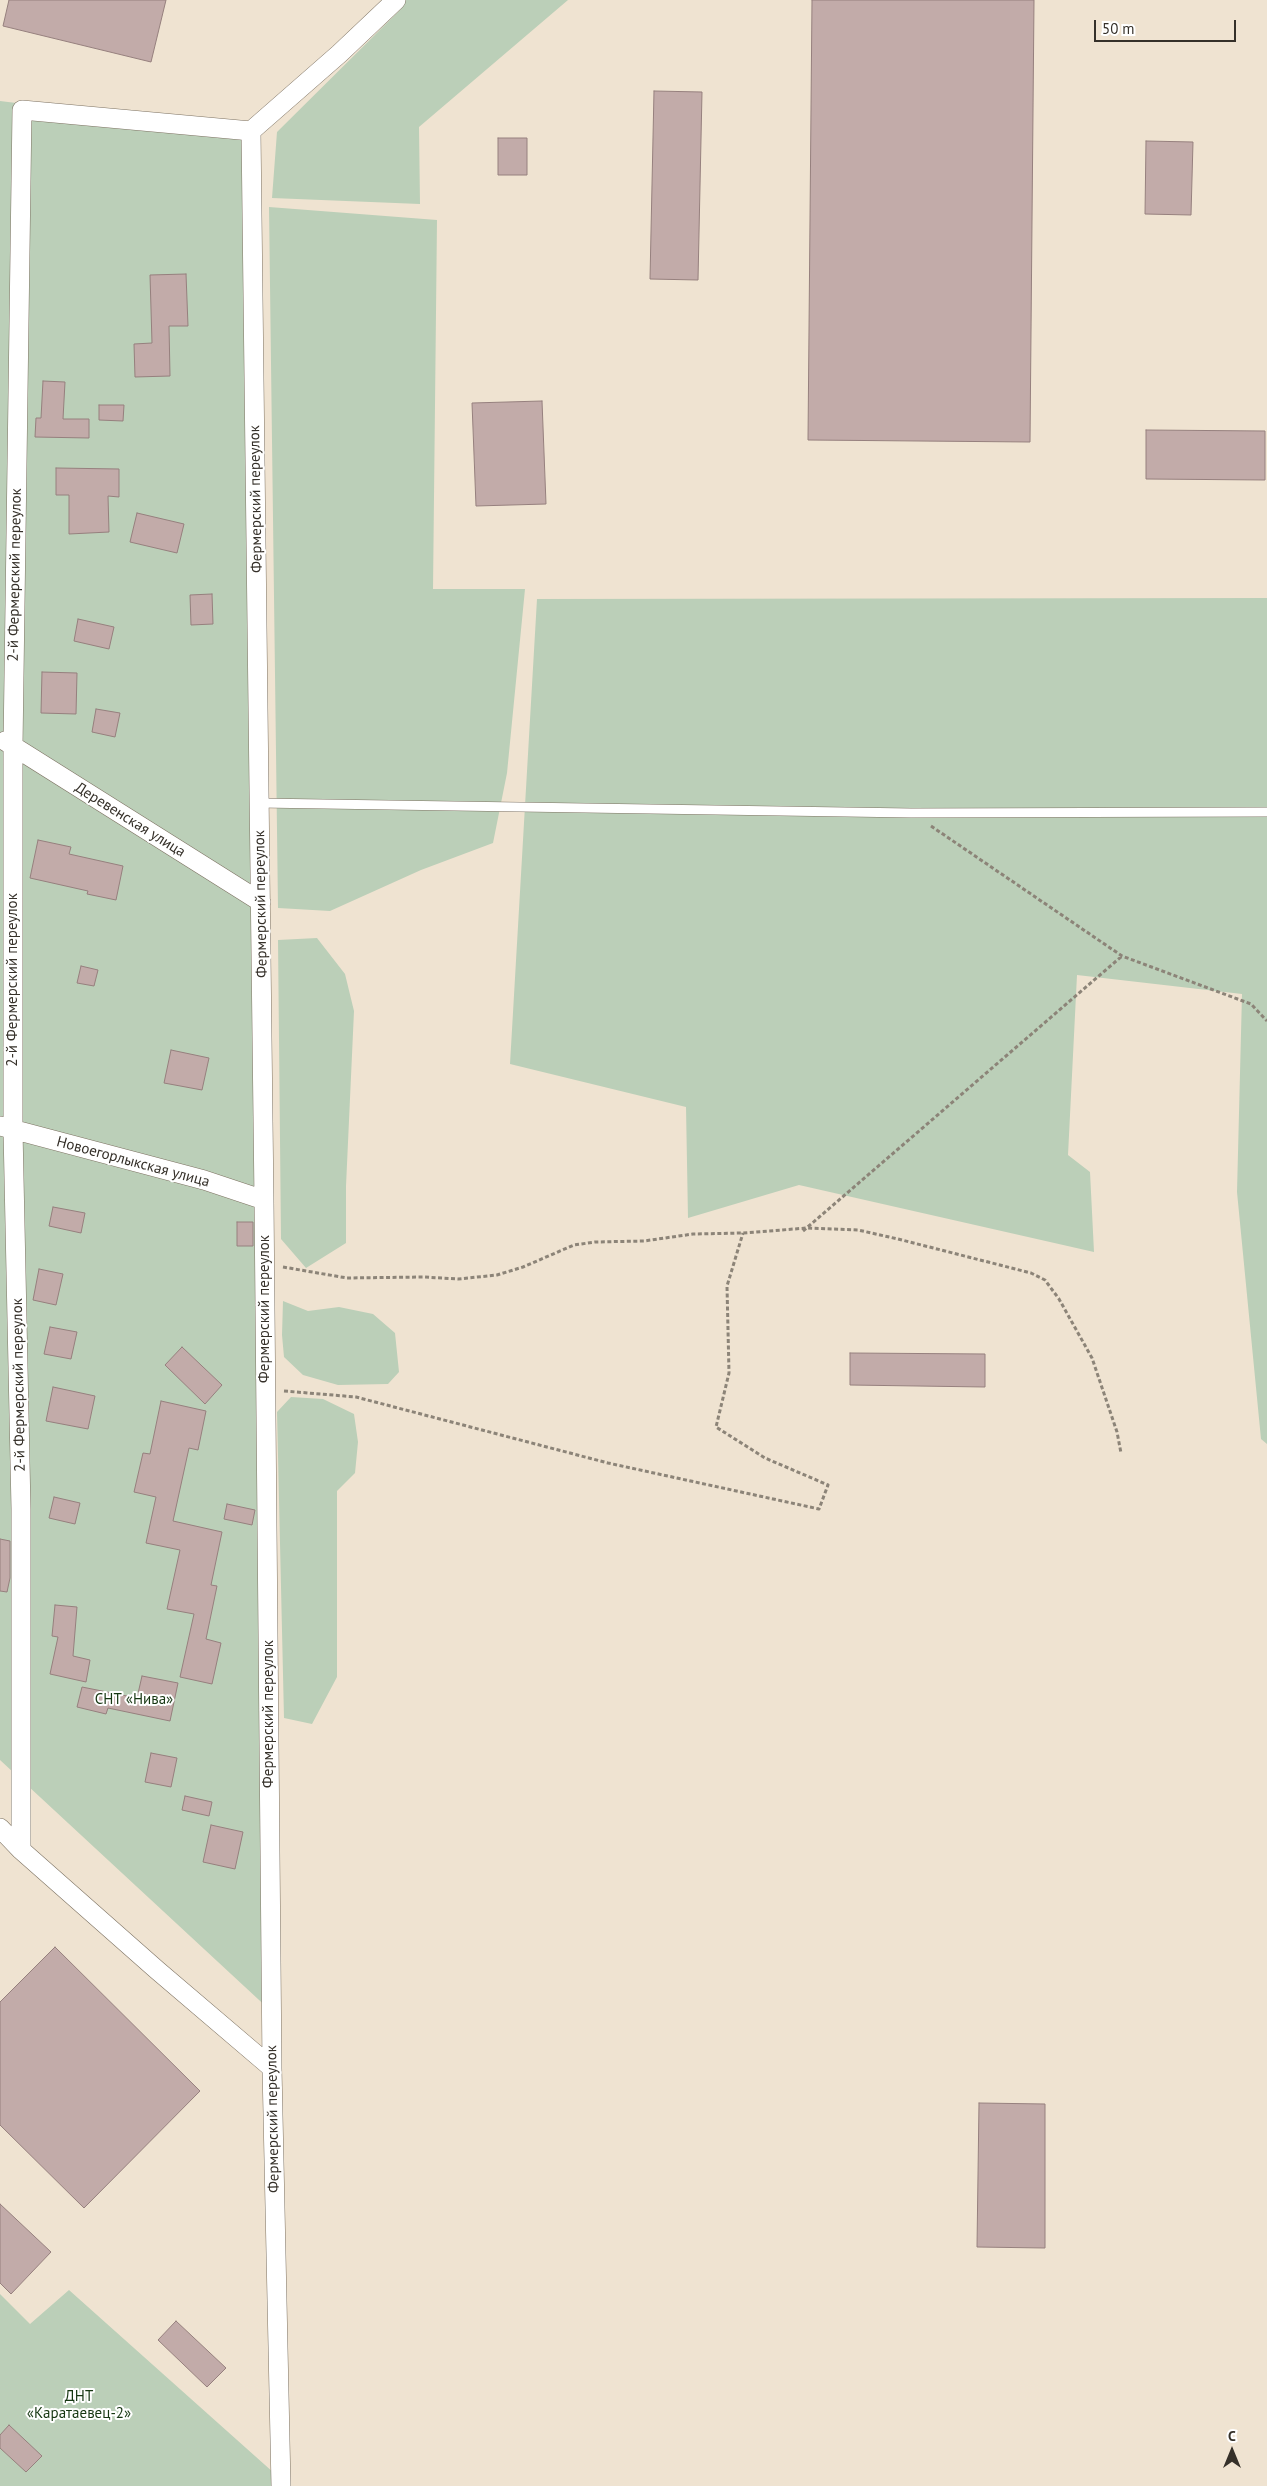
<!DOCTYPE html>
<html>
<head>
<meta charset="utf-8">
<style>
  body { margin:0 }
  #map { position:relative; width:1267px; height:2486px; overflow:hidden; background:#efe3d1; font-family:"PT Sans",sans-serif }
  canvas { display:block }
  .north { position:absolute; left:1207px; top:2426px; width:50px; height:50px; -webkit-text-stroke:4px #fff; paint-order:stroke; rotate:0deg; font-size:14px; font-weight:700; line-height:20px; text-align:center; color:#353029 }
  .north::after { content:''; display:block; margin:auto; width:18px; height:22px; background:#353029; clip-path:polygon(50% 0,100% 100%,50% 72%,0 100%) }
  .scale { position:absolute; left:1094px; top:20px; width:142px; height:22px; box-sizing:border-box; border:2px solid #353029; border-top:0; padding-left:6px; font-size:15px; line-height:18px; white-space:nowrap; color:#353029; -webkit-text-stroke:4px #fff; paint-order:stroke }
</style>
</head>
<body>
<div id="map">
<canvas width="1267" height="2486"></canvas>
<div class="north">С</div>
<div class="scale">50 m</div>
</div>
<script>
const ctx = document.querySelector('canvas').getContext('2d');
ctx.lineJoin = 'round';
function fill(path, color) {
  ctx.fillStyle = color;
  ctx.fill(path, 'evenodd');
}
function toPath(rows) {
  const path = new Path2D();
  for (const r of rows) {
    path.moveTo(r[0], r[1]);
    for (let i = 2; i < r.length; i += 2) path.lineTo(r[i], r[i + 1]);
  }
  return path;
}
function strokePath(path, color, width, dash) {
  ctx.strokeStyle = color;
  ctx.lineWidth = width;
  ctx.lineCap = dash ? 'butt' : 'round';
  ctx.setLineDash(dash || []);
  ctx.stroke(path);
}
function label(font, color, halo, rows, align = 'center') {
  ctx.font = font + ' "PT Sans",sans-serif';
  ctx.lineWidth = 4;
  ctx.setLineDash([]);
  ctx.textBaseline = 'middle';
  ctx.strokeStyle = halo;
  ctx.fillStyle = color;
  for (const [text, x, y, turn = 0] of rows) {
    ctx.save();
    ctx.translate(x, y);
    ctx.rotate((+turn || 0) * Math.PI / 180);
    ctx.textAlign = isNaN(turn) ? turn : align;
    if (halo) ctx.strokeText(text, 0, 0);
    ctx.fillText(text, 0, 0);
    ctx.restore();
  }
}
fill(toPath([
  [403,0,568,0,419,127,420,204,272,198,277,132,401,9],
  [0,101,251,132,272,2012,0,1760],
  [269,207,437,220,433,589,525,589,507,773,493,843,421,870,330,911,278,908],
  [1267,598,1267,1444,1261,1439,1237,1192,1242,994,1077,975,1068,1155,1090,1172,1094,1252,799,1185,688,1218,686,1107,510,1064,537,599],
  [317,938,345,974,354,1011,346,1186,346,1243,306,1268,281,1239,278,940],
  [283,1301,308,1311,339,1307,373,1314,395,1333,399,1372,388,1384,338,1385,303,1375,284,1357,282,1335],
  [291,1397,323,1399,354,1414,358,1442,355,1473,337,1491,337,1677,312,1724,284,1718,277,1412],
  [69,2290,274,2473,276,2486,0,2486,0,2294,30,2324]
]), '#bbcfb8');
const building = toPath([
  [9,0,166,0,151,62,3,26,9,0],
  [812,0,1034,0,1030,442,808,440,812,0],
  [654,91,702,92,698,280,650,279,654,91],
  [498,138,527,138,527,175,498,175,498,138],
  [1146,141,1193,142,1191,215,1145,214,1146,141],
  [186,274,188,326,169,326,170,376,135,377,134,344,152,343,150,275,186,274],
  [43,381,65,382,63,419,89,419,89,438,35,437,36,418,41,418,43,381],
  [542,401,546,504,476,506,472,403,542,401],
  [99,405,124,405,123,421,99,420,99,405],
  [1146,430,1265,431,1265,480,1146,479,1146,430],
  [56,468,119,469,119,497,108,496,109,532,69,534,69,495,56,495,56,468],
  [137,513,184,524,177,553,130,542,137,513],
  [212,594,213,624,191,625,190,595,212,594],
  [78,619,114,627,109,649,74,641,78,619],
  [42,672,77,673,76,714,41,713,42,672],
  [96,709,120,713,115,737,92,732,96,709],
  [38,840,71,847,69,854,123,866,116,900,87,894,88,891,30,878,38,840],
  [81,966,98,970,94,986,77,983,81,966],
  [171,1050,209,1058,202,1090,164,1083,171,1050],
  [53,1207,85,1213,81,1233,49,1226,53,1207],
  [237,1222,253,1222,253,1246,237,1246,237,1222],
  [39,1269,63,1274,56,1305,33,1300,39,1269],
  [50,1327,77,1332,71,1359,44,1354,50,1327],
  [182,1347,222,1385,205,1404,165,1365,182,1347],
  [850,1353,985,1354,985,1387,850,1385,850,1353],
  [53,1387,95,1396,88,1429,46,1421,53,1387],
  [161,1401,206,1411,198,1450,189,1448,173,1521,222,1532,211,1585,217,1586,206,1639,221,1643,212,1684,180,1677,194,1614,167,1609,180,1550,146,1543,156,1497,134,1492,143,1453,150,1454,161,1401],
  [54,1497,80,1503,75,1524,49,1518,54,1497],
  [227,1504,255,1510,252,1525,224,1519,227,1504],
  [0,1539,10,1541,10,1578,7,1592,0,1591,0,1539],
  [55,1605,77,1607,73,1656,90,1660,86,1682,50,1674,58,1637,52,1636,55,1605],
  [142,1676,178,1683,170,1721,108,1708,106,1714,77,1707,82,1687,137,1698,142,1676],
  [151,1753,177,1758,171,1787,145,1782,151,1753],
  [185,1796,212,1802,209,1816,182,1810,185,1796],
  [211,1825,243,1832,235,1869,203,1862,211,1825],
  [55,1947,200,2091,84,2208,0,2125,0,2002,55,1947],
  [979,2103,1045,2104,1045,2248,977,2247,979,2103],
  [0,2204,51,2252,11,2294,0,2283,0,2204],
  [176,2321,226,2368,207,2387,158,2340,176,2321],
  [9,2425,42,2456,26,2472,0,2448,0,2435,9,2425]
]);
fill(building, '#c2aba9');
strokePath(building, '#96807e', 1);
const lane = toPath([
  [259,803,911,813,1267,812]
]);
const street = toPath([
  [251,131,264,1200,272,2068,281,2486],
  [5,741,261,902],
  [0,1126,204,1180,264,1200],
  [0,1828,21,1850,157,1970,272,2068],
  [21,1850,21,1509,13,1130,13,746,22,110,251,131,339,54,396,0]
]);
strokePath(lane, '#7d7262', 10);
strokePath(street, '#7d7262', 20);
strokePath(toPath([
  [931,826,1122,956,1251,1004,1267,1021],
  [803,1231,1122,956],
  [283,1267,347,1278,424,1277,458,1279,497,1275,523,1267,574,1245,595,1242,644,1241,693,1234,743,1233,807,1228,858,1230,898,1239,1031,1273,1045,1280,1059,1299,1092,1358,1117,1432,1121,1453],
  [284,1391,356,1397,608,1463,819,1509,828,1485,765,1458,716,1427,729,1373,727,1286,743,1233]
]), '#8c8478', 3, [4, 2.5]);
strokePath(lane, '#fff', 9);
strokePath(street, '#fff', 19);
label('15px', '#353029', '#fff', [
  ["Фермерский переулок",256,499,-91],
  ["2-й Фермерский переулок",15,575,-89],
  ["Деревенская улица",130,820,32],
  ["Фермерский переулок",261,904,-91],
  ["2-й Фермерский переулок",13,980,-90],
  ["Новоегорлыкская улица",133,1162,15],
  ["Фермерский переулок",265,1309,-90],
  ["2-й Фермерский переулок",19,1385,-91],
  ["Фермерский переулок",269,1714,-90],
  ["Фермерский переулок",273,2119,-91]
]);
label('15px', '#153611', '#fff', [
  ["СНТ «Нива»",134,1700],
  ["ДНТ",79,2397],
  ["«Каратаевец-2»",79,2414]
]);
</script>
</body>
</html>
